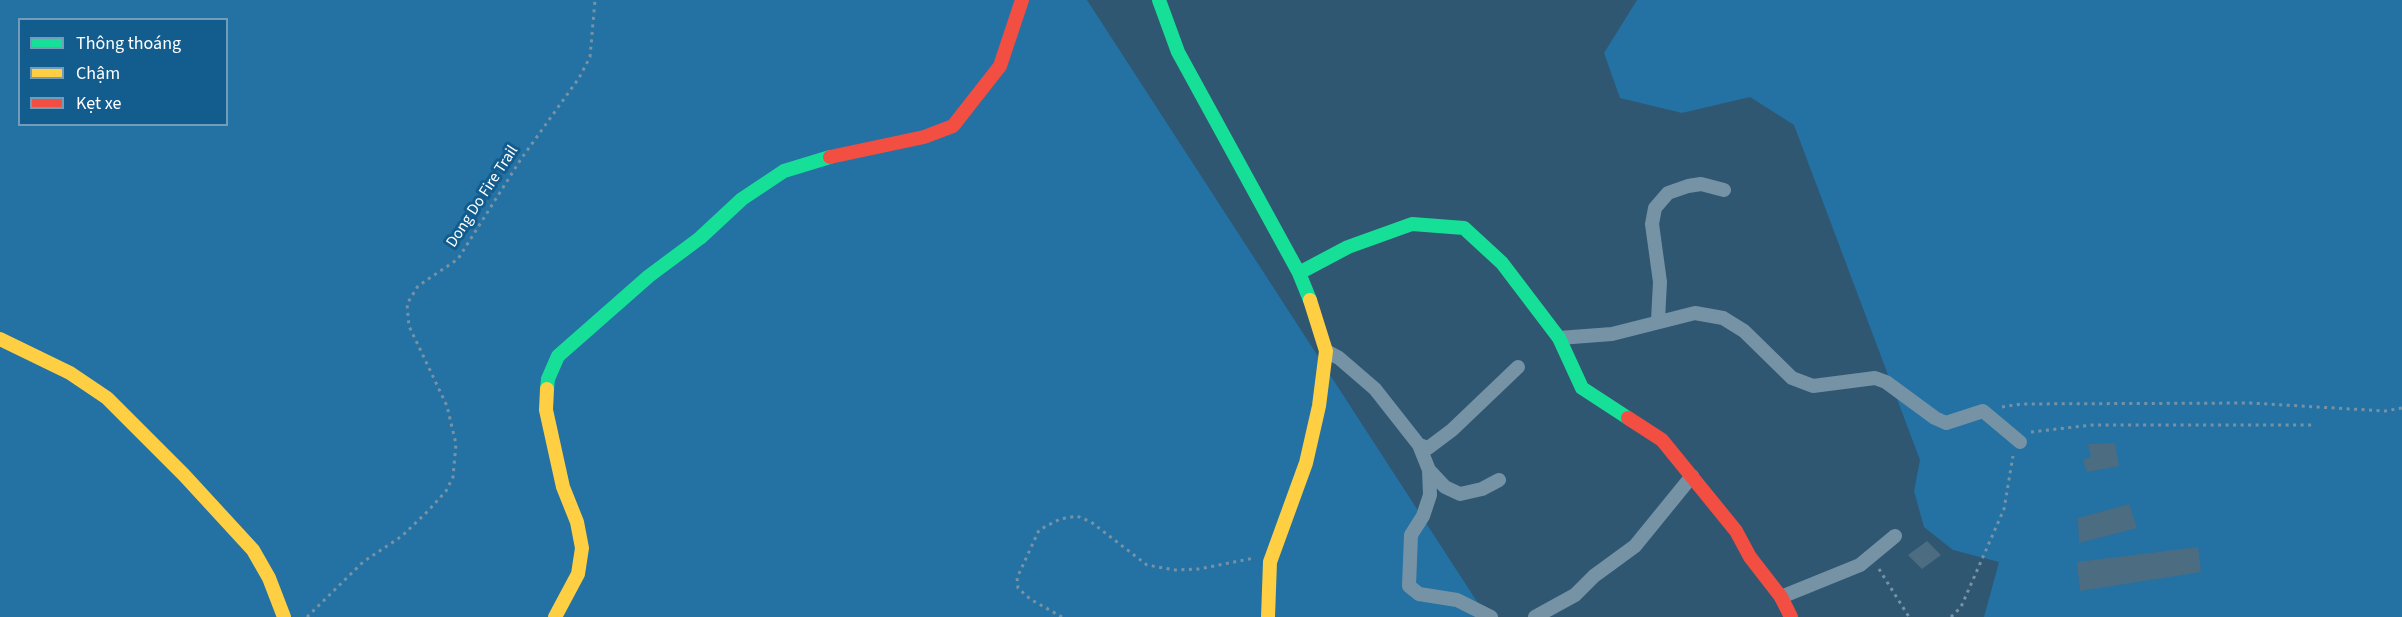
<!DOCTYPE html>
<html>
<head>
<meta charset="utf-8">
<style>
  body { margin:0 }
  #map { position:relative; width:2402px; height:617px; overflow:hidden; background:#2f5772; font-family:"Source Sans 3",sans-serif }
  canvas { display:block }
  .legend { position:absolute; left:18px; top:18px; width:210px; height:108px; box-sizing:border-box; background:#135c8e; border:2px solid #719dbb; margin:0; padding:8px 10px; list-style:none; font-size:18px; color:#fff }
  .legend li { display:flex; align-items:center; gap:12px; height:30px }
  .legend b { width:30px; border:2px solid #719dbb }
</style>
</head>
<body>
<div id="map">
<canvas width="2402" height="617"></canvas>
<ul class="legend">
<li><b style="height:8px;background:#16e098"></b>Thông thoáng</li>
<li><b style="height:8px;background:#ffcf43"></b>Chậm</li>
<li><b style="height:8px;background:#f24e42"></b>Kẹt xe</li>
</ul>
</div>
<script>
const ctx = document.querySelector('canvas').getContext('2d');
ctx.lineJoin = 'round';
function fill(path, color) {
  ctx.fillStyle = color;
  ctx.fill(path, 'evenodd');
}
function toPath(rows) {
  const path = new Path2D();
  for (const r of rows) {
    path.moveTo(r[0], r[1]);
    for (let i = 2; i < r.length; i += 2) path.lineTo(r[i], r[i + 1]);
  }
  return path;
}
function strokePath(path, color, width, dash) {
  ctx.strokeStyle = color;
  ctx.lineWidth = width;
  ctx.lineCap = dash ? 'butt' : 'round';
  ctx.setLineDash(dash || []);
  ctx.stroke(path);
}
function label(font, color, halo, rows, align = 'center') {
  ctx.font = font + ' "Source Sans 3",sans-serif';
  ctx.lineWidth = 6;
  ctx.setLineDash([]);
  ctx.textBaseline = 'middle';
  ctx.strokeStyle = halo;
  ctx.fillStyle = color;
  for (const [text, x, y, turn = 0] of rows) {
    ctx.save();
    ctx.translate(x, y);
    ctx.rotate((+turn || 0) * Math.PI / 180);
    ctx.textAlign = isNaN(turn) ? turn : align;
    if (halo) ctx.strokeText(text, 0, 0);
    ctx.fillText(text, 0, 0);
    ctx.restore();
  }
}
fill(toPath([
  [0,0,1087,0,1487,617,0,617],
  [20,20,226,20,226,124,20,124],
  [1637,0,2402,0,2402,617,1984,617,1999,562,1953,550,1924,527,1914,491,1920,460,1794,125,1750,97,1682,113,1620,98,1604,53]
]), '#2471a3');
fill(toPath([
  [2115,443,2119,466,2087,472,2083,460,2091,457,2088,444],
  [2129,504,2137,528,2079,543,2078,518],
  [1927,541,1941,555,1922,569,1908,555],
  [2198,547,2201,572,2080,591,2077,562]
]), '#4c6c82');
strokePath(toPath([
  [2002,407,2021,404,2250,403,2385,411,2402,408],
  [2031,432,2092,425,2314,425],
  [1879,569,1909,617],
  [307,617,363,562,402,536,428,511,446,491,453,477,456,444,447,406,409,326,407,304,418,286,458,259,521,159,579,78,590,57,595,0],
  [1062,617,1030,599,1018,588,1017,578,1039,530,1060,519,1077,516,1091,522,1147,565,1175,570,1199,569,1254,558],
  [1951,617,1961,607,2004,509,2013,456]
]), '#7693a6', 3, [3, 4.5]);
strokePath(toPath([
  [1658,320,1660,282,1652,224,1655,208,1668,193,1688,186,1701,184,1724,190],
  [1559,338,1612,334,1695,313,1723,318,1744,331,1792,378,1813,386,1875,378,1886,382,1935,418,1946,423,1983,411,2020,442],
  [1326,351,1339,358,1375,389,1419,445,1428,448,1452,430,1518,367],
  [1419,445,1429,470,1430,495,1423,516,1411,535,1409,586,1419,594,1457,600,1491,617],
  [1429,470,1445,487,1460,494,1482,489,1499,480],
  [1781,597,1860,565,1895,536],
  [1535,617,1575,595,1594,576,1635,546,1692,476]
]), '#7693a6', 14);
strokePath(toPath([
  [1159,0,1178,52,1299,273,1310,300],
  [1299,273,1348,247,1412,224,1464,228,1502,263,1559,338,1582,388,1628,418],
  [547,389,548,379,558,356,649,276,700,238,742,199,784,171,830,157]
]), '#16e098', 14);
strokePath(toPath([
  [0,339,70,373,107,398,184,475,253,550,269,578,284,617],
  [547,389,546,410,563,487,577,522,582,548,578,574,555,617],
  [1268,617,1270,562,1306,463,1319,406,1326,351,1310,300]
]), '#ffcf43', 14);
strokePath(toPath([
  [830,157,924,137,953,126,1000,66,1022,0],
  [1628,418,1662,440,1736,531,1750,557,1781,597,1791,617]
]), '#f24e42', 14);
label('16px', '#fff', '#135c8e', [
  ["Dong Do Fire Trail",483,197,-57]
]);
</script>
</body>
</html>
